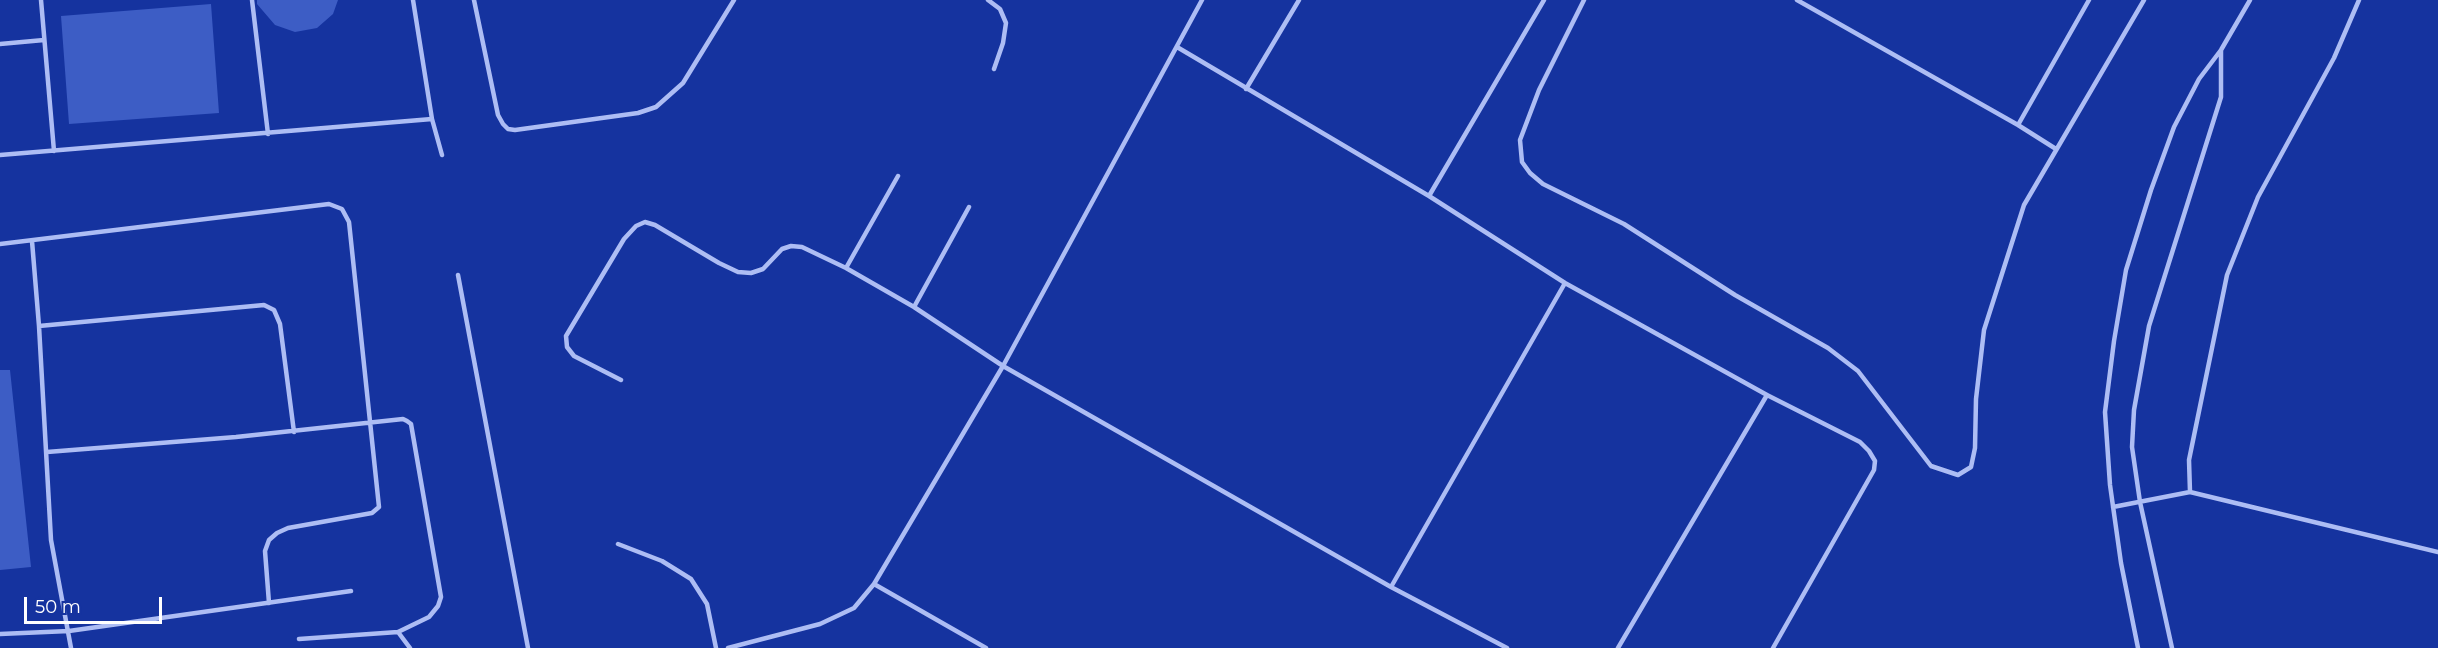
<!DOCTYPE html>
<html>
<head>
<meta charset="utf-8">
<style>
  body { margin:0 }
  #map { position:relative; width:2438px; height:648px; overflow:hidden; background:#15339f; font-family:Montserrat,sans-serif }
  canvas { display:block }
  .scale { position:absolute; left:24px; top:597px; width:138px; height:27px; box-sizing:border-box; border:3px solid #fff; border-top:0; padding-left:8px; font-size:18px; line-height:21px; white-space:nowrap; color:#fff; -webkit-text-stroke:4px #15339f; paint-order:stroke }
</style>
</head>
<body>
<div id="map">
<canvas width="2438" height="648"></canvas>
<div class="scale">50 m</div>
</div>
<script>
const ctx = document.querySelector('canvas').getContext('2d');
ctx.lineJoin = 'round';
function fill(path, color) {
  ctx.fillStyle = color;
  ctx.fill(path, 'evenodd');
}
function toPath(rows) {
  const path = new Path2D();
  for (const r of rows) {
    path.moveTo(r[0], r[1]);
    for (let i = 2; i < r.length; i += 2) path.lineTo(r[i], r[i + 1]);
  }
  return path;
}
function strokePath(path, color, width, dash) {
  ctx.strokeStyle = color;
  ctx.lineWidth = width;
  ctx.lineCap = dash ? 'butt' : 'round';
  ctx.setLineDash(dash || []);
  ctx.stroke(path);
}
fill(toPath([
  [257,0,338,0,333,14,317,28,295,32,275,25,257,4],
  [211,4,219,113,69,124,61,16],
  [0,370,10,370,31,567,0,570]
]), '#3d5dc5');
strokePath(toPath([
  [41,0,54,151],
  [252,0,268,134],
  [413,0,432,119,442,155],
  [474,0,498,115,503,124,508,129,515,130,638,113,656,107,683,83,734,0],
  [988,0,1000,9,1006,23,1003,43,994,69],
  [1584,0,1539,90,1520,140,1522,162,1530,173,1543,184,1624,224,1735,295,1828,348,1858,371,1931,466,1958,475,1971,467,1975,448,1976,399,1984,330,2024,205,2144,0],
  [1797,0,2018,125,2056,149],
  [2359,0,2334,58,2258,197,2227,275,2189,460,2190,492,2438,552],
  [0,44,44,40],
  [1177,47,1429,196,1565,283,1767,395,1860,442,1869,451,1875,461,1874,470,1773,648],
  [1246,89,1299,0],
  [2018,125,2089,0],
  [0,155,432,119],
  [1429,196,1544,0],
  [32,241,39,326,51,540,71,648],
  [0,244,329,204,342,209,349,222,379,507,372,513,288,528,277,533,269,540,265,551,269,603],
  [846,268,898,176],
  [458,275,528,648],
  [914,307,969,207],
  [39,326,264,305,274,310,280,324,294,432],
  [621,380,574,356,567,347,566,336,624,239,636,226,645,222,655,225,719,263,738,272,751,273,763,269,782,249,791,246,802,247,846,268,914,307,1003,366,1391,587,1507,648],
  [47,452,236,437,403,419,407,421,411,424,441,597,438,606,429,617,398,632,299,639],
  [2113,507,2190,492],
  [618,544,662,561,691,579,707,604,716,648],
  [874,584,986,648],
  [1391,587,1565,283],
  [398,632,410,648],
  [0,634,69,631,351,591],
  [728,648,820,624,854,608,874,584,1003,366,1202,0],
  [1618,648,1767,395],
  [2138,648,2121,563,2110,485,2105,412,2114,341,2126,270,2151,190,2174,127,2199,79,2221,50,2250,0],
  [2172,648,2140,502,2132,447,2134,410,2149,326,2221,97,2221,50]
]), '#adbdf4', 4.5);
</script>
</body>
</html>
